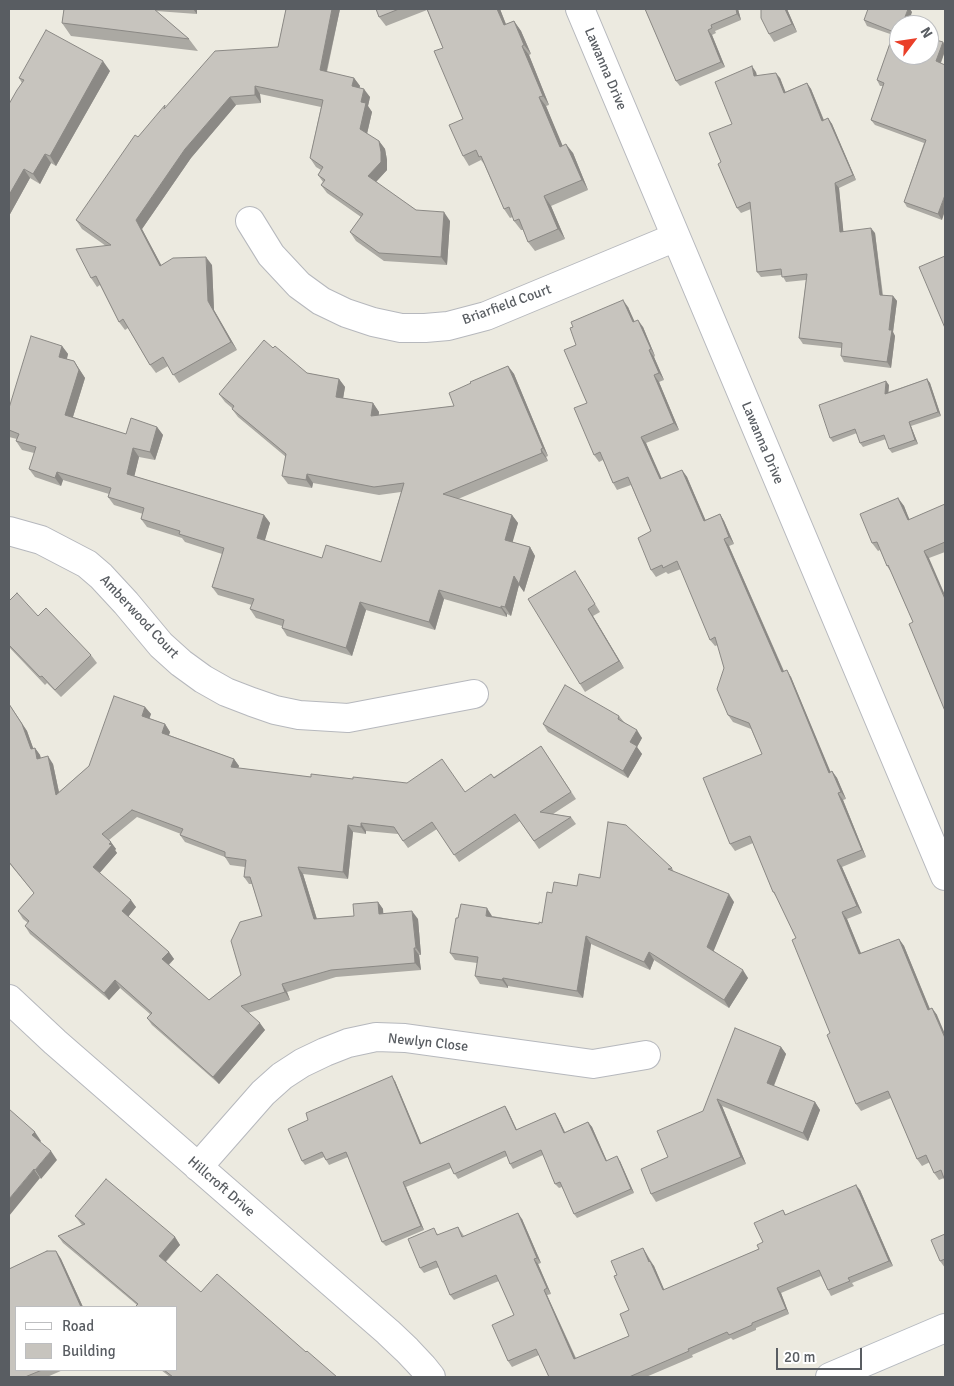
<!DOCTYPE html>
<html>
<head>
<meta charset="utf-8">
<style>
  body { margin:0 }
  #map { position:relative; width:954px; height:1386px; overflow:hidden; background:#eceae0; font-family:Signika,sans-serif }
  canvas { display:block }
  .frame { position:absolute; inset:0; border:10px solid #595d62; pointer-events:none }
  .legend { position:absolute; left:15px; top:1306px; width:162px; height:65px; box-sizing:border-box; background:#fff; border:1px solid #bdbec0; margin:0; padding:6px 9px; list-style:none; font-size:15px; color:#595d62 }
  .legend li { display:flex; align-items:center; gap:10px; height:25px }
  .legend b { width:25px; border:1px solid #bdbec0 }
  .north { position:absolute; left:889px; top:15px; width:50px; height:50px; box-sizing:border-box; background:#fff; border:1px solid #bdbec0; border-radius:50%; rotate:59deg; font-size:14px; font-weight:700; line-height:20px; text-align:center; color:#595d62 }
  .north::after { content:''; display:block; margin:auto; width:18px; height:22px; background:#ea3f29; clip-path:polygon(50% 0,100% 100%,50% 72%,0 100%) }
  .scale { position:absolute; left:776px; top:1348px; width:86px; height:22px; box-sizing:border-box; border:2px solid #595d62; border-top:0; padding-left:6px; font-size:15px; line-height:18px; white-space:nowrap; color:#595d62; -webkit-text-stroke:4px #fff; paint-order:stroke }
</style>
</head>
<body>
<div id="map">
<canvas width="954" height="1386"></canvas>
<div class="frame"></div>
<ul class="legend">
<li><b style="height:6px;background:#fff"></b>Road</li>
<li><b style="height:14px;background:#c7c4be"></b>Building</li>
</ul>
<div class="north">N</div>
<div class="scale">20 m</div>
</div>
<script>
const ctx = document.querySelector('canvas').getContext('2d');
ctx.lineJoin = 'round';
function toPath(rows) {
  const path = new Path2D();
  for (const r of rows) {
    path.moveTo(r[0], r[1]);
    for (let i = 2; i < r.length; i += 2) path.lineTo(r[i], r[i + 1]);
  }
  return path;
}
function strokePath(path, color, width, dash) {
  ctx.strokeStyle = color;
  ctx.lineWidth = width;
  ctx.lineCap = dash ? 'butt' : 'round';
  ctx.setLineDash(dash || []);
  ctx.stroke(path);
}
function fill(path, color) {
  ctx.fillStyle = color;
  ctx.fill(path, 'evenodd');
}
function label(font, color, halo, rows, align = 'center') {
  ctx.font = font + ' Signika,sans-serif';
  ctx.lineWidth = 4;
  ctx.setLineDash([]);
  ctx.textBaseline = 'middle';
  ctx.strokeStyle = halo;
  ctx.fillStyle = color;
  for (const [text, x, y, turn = 0] of rows) {
    ctx.save();
    ctx.translate(x, y);
    ctx.rotate((+turn || 0) * Math.PI / 180);
    ctx.textAlign = isNaN(turn) ? turn : align;
    if (halo) ctx.strokeText(text, 0, 0);
    ctx.fillText(text, 0, 0);
    ctx.restore();
  }
}
const street = toPath([
  [580,9,945,876],
  [250,221,271,255,299,285,321,301,346,313,373,322,401,328,425,328,448,326,486,316,676,237],
  [9,531,41,540,87,564,101,576,126,603,161,645,181,663,203,679,226,692,252,702,275,710,299,715,348,718,474,694],
  [9,999,55,1042,388,1332,407,1350,423,1367,431,1377],
  [198,1167,263,1093,282,1076,302,1063,325,1052,348,1043,376,1037,405,1038,593,1064,646,1055]
]);
const secondary = toPath([
  [830,1377,945,1328]
]);
strokePath(street, '#b6b8bd', 30);
strokePath(secondary, '#b6bac0', 30);
strokePath(street, '#fff', 28);
strokePath(secondary, '#fff', 28);
fill(toPath([
  [64,9,197,9,197,14,156,11,189,39,198,51,71,36,62,23],
  [286,9,340,9,327,72,354,78,360,86,359,88,370,97,368,106,372,112,367,134,379,141,385,149,387,160,387,170,376,182,416,210,450,221,447,265,384,261,356,241,350,232,361,217,327,193,321,185,323,182,318,175,321,170,316,167,310,158,321,107,260,94,261,103,236,105,191,158,142,229,161,265,212,265,214,310,237,350,179,383,168,366,156,373,150,365,128,328,125,330,119,322,100,285,97,287,91,278,106,246,82,229,76,220,138,137,166,107,278,47],
  [376,9,500,9,506,24,514,21,521,31,531,54,529,55,549,105,546,106,562,146,573,153,588,190,551,206,565,239,535,251,528,242,523,230,521,230,514,221,513,217,510,218,504,209,484,164,481,160,469,166,463,156,463,119,443,48,427,10,386,26,379,17],
  [645,9,738,9,741,20,715,31,716,33,712,35,725,67,680,86,676,81],
  [761,9,787,9,797,32,774,42,769,34],
  [912,12,899,25,899,55,943,42,945,46,945,51,941,63,942,220,907,207,904,202,924,143,875,125,871,120,883,86,880,86,877,80,893,35,867,26,864,20],
  [110,71,56,166,51,163,40,184,30,178,9,216,9,104,22,83,19,78],
  [756,72,757,76,780,78,785,92,807,83,811,89,824,120,828,118,832,124,856,180,839,188,843,231,875,233,883,295,893,296,897,301,893,332,895,336,891,368,844,362,841,356,841,348,803,344,799,338,806,280,786,282,782,275,761,277,757,272,751,209,741,213,737,208,732,124],
  [628,307,634,322,643,327,655,356,654,357,664,380,659,382,679,430,646,443,661,479,682,470,687,477,705,520,720,514,724,521,734,544,729,546,784,671,791,677,830,772,832,771,837,778,846,799,843,800,866,857,842,867,862,913,847,919,861,953,899,939,904,946,930,1009,932,1008,937,1015,944,1178,939,1180,934,1173,930,1162,922,1166,917,1159,891,1098,861,1111,856,1104,830,1033,796,938,777,898,773,892,753,843,735,851,730,844,762,754,751,729,733,722,728,715,724,668,718,645,715,646,710,640,681,569,668,574,666,572,656,577,651,570,651,531,631,485,617,490,613,483,603,460,599,462,594,455,587,403,573,327],
  [62,346,68,354,67,359,74,361,85,378,73,417,126,434,157,427,163,435,155,460,139,457,134,476,264,515,270,523,264,541,322,558,381,562,401,492,379,495,313,483,312,488,288,484,282,476,286,457,238,417,232,409,232,408,225,402,219,394,273,348,307,373,339,379,345,387,343,398,373,403,379,412,379,415,454,406,471,383,508,366,514,374,548,456,546,457,548,461,458,499,512,515,518,523,512,542,530,547,535,556,524,592,519,585,511,616,507,614,507,617,444,599,435,630,366,610,352,656,287,636,282,628,282,626,256,618,250,609,252,605,218,595,212,587,222,554,185,542,182,538,147,527,141,519,143,514,114,505,108,497,109,494,63,480,61,486,35,477,29,469,34,453,22,450,16,441,17,439,9,437,9,408],
  [927,379,930,383,941,416,911,426,918,444,892,453,889,449,886,439,863,447,860,443,857,433,833,442,830,438,889,385,888,392],
  [898,498,904,506,909,520,945,504,945,552,929,558,913,622,891,572,887,566,880,550,878,551,872,543],
  [580,579,600,612,593,616,624,668,585,692,580,684],
  [9,601,38,616,91,655,97,663,61,697,47,683,45,685,9,647],
  [9,704,27,731,33,748,35,748,40,755,41,758,53,764,59,792,89,766,145,707,151,714,149,718,165,724,170,732,169,735,234,759,239,766,238,768,311,777,465,792,494,777,541,746,576,799,553,814,571,817,576,824,539,849,520,821,459,862,437,829,408,848,398,834,366,831,366,834,353,832,348,879,303,874,317,919,354,916,378,902,383,909,383,914,418,919,421,955,419,955,421,970,336,977,287,992,290,1000,248,1013,265,1030,219,1084,152,1025,147,1018,150,1014,120,988,109,1000,30,934,25,926,28,923,23,919,18,911,34,893,9,863],
  [137,817,181,834,180,835,185,842,225,857,230,865,245,867,244,877,249,884,252,884,262,916,241,975,209,1000,169,965,174,959,169,952,128,917,136,907,99,873,117,853,115,850,116,849,109,840],
  [619,716,624,722,642,738,637,747,642,754,628,778,548,732,543,724],
  [672,868,674,872,734,902,713,951,748,978,729,1008,654,960,650,970,591,944,583,998,508,986,508,988,480,984,475,976,477,963,455,960,450,953,458,918,492,916,539,924,542,923,552,893,577,886,600,878],
  [781,1047,786,1054,774,1086,815,1102,820,1110,808,1141,722,1106,746,1164,656,1202,651,1194,668,1157,703,1111],
  [395,1081,421,1143,505,1106,508,1111,517,1130,555,1113,558,1118,565,1132,588,1122,592,1127,607,1161,620,1161,634,1193,577,1218,574,1214,562,1187,559,1188,555,1184,543,1155,513,1169,510,1164,507,1156,458,1179,451,1168,406,1187,424,1230,386,1246,382,1242,348,1157,329,1165,324,1157,305,1165,302,1161],
  [860,1190,893,1266,852,1283,854,1286,831,1296,821,1276,781,1293,789,1314,756,1328,756,1330,733,1340,731,1338,692,1355,693,1357,646,1377,549,1377,539,1355,512,1367,508,1361,514,1315,499,1281,454,1300,450,1295,439,1267,424,1273,420,1268,438,1233,438,1235,458,1227,464,1236,522,1219,541,1263,538,1264,551,1294,547,1295,576,1358,629,1336,629,1310,617,1275,643,1248,654,1266,664,1290,759,1249,783,1210,786,1215],
  [75,1216,175,1237,180,1245,166,1262,201,1292,306,1352,337,1377,170,1377,161,1370,176,1370,137,1305,63,1243,58,1236,82,1225],
  [945,1234,945,1268,940,1261],
  [47,1251,56,1251,61,1259,83,1307,16,1307,16,1370,63,1370,47,1377,9,1377,9,1269]
]), '#aba9a3');
fill(toPath([
  [193,9,197,9,197,14],
  [332,9,340,9,325,78,320,70],
  [497,9,500,9,510,35,504,25],
  [736,9,738,9,741,20,737,14],
  [785,9,787,9,797,32,792,24],
  [908,9,910,9,912,12,908,25,902,25],
  [514,21,521,31,531,54,524,45],
  [708,30,712,35,725,67,721,62],
  [943,42,945,46,945,51,939,67,936,61],
  [522,46,529,55,549,105,543,96],
  [103,61,110,71,56,166,50,156],
  [752,66,756,72,758,82,754,76],
  [776,73,780,78,788,98,784,93],
  [354,78,360,86,358,95,352,86],
  [807,83,811,89,826,126,822,121],
  [255,86,260,94,261,103,255,95],
  [364,89,370,97,368,106,372,112,366,138,360,129,361,102],
  [230,97,236,105,191,158,142,229,166,274,160,266,136,220,185,149],
  [539,97,546,106,567,156,560,147],
  [828,118,832,124,856,180,853,175],
  [379,141,385,149,387,160,387,170,374,184,368,176],
  [566,144,573,153,588,190,582,180],
  [45,154,51,163,40,184,33,174],
  [24,169,30,178,9,216,9,195],
  [835,183,839,188,844,237,840,232],
  [945,195,945,211,942,220,938,214],
  [544,196,551,206,565,239,558,229],
  [444,212,450,221,447,265,441,257],
  [871,228,875,233,883,301,880,295],
  [206,257,212,265,214,310,237,350,231,342,208,301],
  [893,296,897,301,893,332,895,336,891,368,887,362,889,330],
  [623,300,628,307,638,329,633,322],
  [638,320,643,327,655,356,651,349],
  [62,346,68,354,65,365,59,357],
  [649,350,654,357,664,380,659,373],
  [74,361,85,378,71,423,65,415],
  [508,366,514,374,548,456,543,448],
  [654,375,659,382,679,430,674,423],
  [339,379,345,387,342,405,336,397],
  [927,379,930,383,941,416,938,412],
  [886,381,889,385,888,398,885,394],
  [373,403,379,412,377,424,371,416],
  [909,422,911,426,918,444,915,440],
  [157,427,163,435,155,460,150,452],
  [641,437,646,443,665,486,660,479],
  [133,448,139,457,133,482,127,474],
  [541,449,546,457,548,461,542,453],
  [682,470,687,477,709,528,704,521],
  [57,472,63,480,61,486,55,478],
  [307,474,313,483,312,488,306,480],
  [898,498,904,506,913,528,908,520],
  [720,514,724,521,734,544,729,537],
  [264,515,270,523,263,547,257,538],
  [512,515,518,523,511,548,505,540],
  [724,539,729,546,787,679,782,672],
  [530,547,535,556,524,592,519,585,511,616,505,607,514,576],
  [924,551,929,558,945,595,945,599],
  [439,590,444,599,435,630,429,622],
  [360,602,366,610,352,656,346,648],
  [501,606,507,614,507,617,501,608],
  [588,609,593,616,624,668,619,661],
  [787,670,791,677,834,780,829,773],
  [9,704,27,731,36,756,31,749],
  [145,707,151,714,148,723,142,716],
  [165,724,170,732,167,740,162,733],
  [637,730,642,738,637,747,642,754,628,778,623,771,630,742],
  [35,748,40,755,42,766,37,759],
  [48,756,53,764,61,802,56,795],
  [234,759,239,766,236,774,231,767],
  [832,771,837,778,846,799,841,792],
  [838,793,843,800,866,857,862,850],
  [361,823,366,831,366,834,361,827],
  [348,825,353,832,348,879,343,872],
  [111,842,116,849,115,850,117,853,98,875,93,867],
  [837,860,842,867,862,913,857,906],
  [298,867,303,874,319,926,314,919],
  [729,894,734,902,712,955,707,947],
  [131,900,136,907,127,918,122,911],
  [378,902,383,909,384,922,379,914],
  [487,908,492,916,491,923,486,916],
  [412,911,418,919,421,955,416,948],
  [842,912,847,919,864,961,859,954],
  [586,936,591,944,583,998,577,991],
  [899,939,904,946,933,1017,928,1010],
  [414,948,419,955,421,970,415,963],
  [169,952,174,959,167,966,162,959],
  [649,952,654,960,650,970,644,962],
  [743,970,748,978,729,1008,724,1000],
  [503,978,508,986,508,988,502,980],
  [115,980,120,988,109,1000,104,993],
  [282,984,287,992,290,1000,285,992],
  [932,1008,937,1015,945,1034,945,1038],
  [260,1023,265,1030,219,1084,213,1077],
  [781,1047,786,1054,772,1090,767,1083],
  [392,1076,395,1081,423,1148,420,1144],
  [717,1099,722,1106,746,1164,741,1157],
  [815,1102,820,1110,808,1141,803,1133],
  [505,1106,508,1111,519,1135,516,1130],
  [555,1113,558,1118,567,1137,564,1133],
  [588,1122,592,1127,609,1166,606,1161],
  [35,1132,41,1141,39,1144,32,1135],
  [51,1151,57,1160,41,1179,35,1170],
  [617,1156,620,1161,634,1193,631,1189],
  [34,1169,40,1178,9,1216,9,1199],
  [403,1182,406,1187,424,1230,421,1226],
  [856,1185,860,1190,893,1266,889,1261],
  [518,1213,522,1219,541,1263,537,1258],
  [175,1237,180,1245,164,1263,159,1256],
  [643,1248,646,1253,653,1267,649,1262],
  [56,1251,61,1259,83,1307,81,1307],
  [534,1259,538,1264,551,1294,547,1288],
  [650,1261,654,1266,667,1296,663,1290],
  [777,1288,781,1293,789,1314,786,1309],
  [544,1290,547,1295,578,1364,574,1359]
]), '#8b8985');
const building = toPath([
  [64,9,154,9,189,39,62,23,64,9],
  [286,9,332,9,320,70,354,78,352,86,364,89,361,102,366,103,360,129,379,141,381,152,381,162,368,176,416,210,444,212,441,257,379,253,350,232,363,214,321,185,325,180,318,175,323,167,310,158,323,100,255,86,255,95,230,97,185,149,136,220,160,266,173,258,206,257,208,301,231,342,173,375,163,357,150,365,123,319,119,322,96,276,91,278,76,249,111,245,76,220,135,135,138,137,165,105,164,109,215,51,278,47,286,9],
  [376,9,399,9,379,17,376,9],
  [427,9,497,9,504,25,514,21,524,45,522,46,543,96,539,97,560,147,566,144,582,180,544,196,558,229,528,242,519,219,514,221,509,207,504,209,481,156,479,157,476,150,463,156,449,125,463,119,434,51,443,48,427,9],
  [645,9,736,9,737,14,711,25,712,28,708,30,721,62,676,81,645,9],
  [761,9,785,9,792,24,769,34,761,18,761,9],
  [868,9,908,9,902,25,899,25,899,55,929,55,929,38,943,42,936,61,945,65,945,195,938,214,904,202,926,140,871,120,884,83,877,80,894,32,864,20,868,9],
  [46,30,103,61,50,156,45,154,33,174,24,169,9,195,9,104,17,90,24,80,19,78,46,30],
  [752,66,754,76,776,73,784,93,807,83,822,121,828,118,853,175,835,183,840,232,871,228,880,295,893,296,889,330,892,330,887,362,841,356,842,343,799,338,807,274,782,277,781,269,757,272,750,202,737,208,718,164,721,162,709,133,732,124,715,82,752,66],
  [945,256,945,328,919,267,945,256],
  [623,300,633,322,638,320,651,349,649,350,659,373,654,375,674,423,641,437,660,479,682,470,704,521,720,514,729,537,724,539,782,672,787,670,829,773,832,771,841,792,838,793,862,850,837,860,857,906,842,912,859,954,899,939,928,1010,932,1008,945,1038,945,1181,941,1170,934,1173,926,1155,917,1159,888,1091,856,1104,827,1035,830,1033,792,940,796,938,774,892,773,892,750,836,730,844,703,778,762,754,749,723,728,715,717,689,724,668,715,637,710,640,677,561,663,568,662,565,651,570,638,538,651,531,628,477,613,483,600,452,594,455,574,408,587,403,564,350,576,345,570,328,573,327,571,322,623,300],
  [31,336,62,346,59,357,74,361,79,370,65,415,126,434,131,418,157,427,150,452,133,448,127,474,264,515,257,538,322,558,326,545,381,562,404,483,374,487,307,474,306,480,282,476,286,454,232,409,234,406,219,394,264,340,273,348,275,346,307,373,339,379,336,397,373,403,371,416,454,406,449,393,471,383,470,382,508,366,543,448,541,449,542,453,443,494,512,515,505,540,530,547,519,584,514,576,505,607,501,606,501,608,439,590,429,622,360,602,346,648,282,628,284,620,250,609,254,599,212,587,224,548,179,534,180,531,141,519,144,508,108,497,111,488,57,472,55,478,29,469,36,447,16,441,19,434,9,430,9,408,31,336],
  [927,379,938,412,909,422,915,440,889,449,884,435,860,443,855,429,830,438,819,405,886,381,885,394,927,379],
  [898,498,908,520,945,504,945,542,924,551,945,599,945,711,909,624,913,622,888,565,887,566,877,542,872,543,860,514,898,498],
  [575,571,595,604,588,609,619,661,580,684,528,599,575,571],
  [17,593,38,616,46,608,91,655,55,690,42,676,40,677,9,645,9,601,17,593],
  [565,685,619,716,618,719,637,730,630,742,637,746,623,771,543,724,565,685],
  [114,696,145,707,142,716,165,724,162,733,234,759,231,767,311,777,311,774,353,779,353,777,407,783,442,759,465,792,491,774,494,778,541,746,571,792,540,812,571,817,534,841,515,814,454,855,432,822,403,841,394,827,361,823,361,827,348,825,343,872,298,867,314,919,354,916,353,904,378,902,379,914,412,911,416,948,414,948,415,963,331,970,282,984,285,992,241,1006,260,1023,213,1077,147,1018,152,1013,115,980,104,993,25,926,29,921,18,911,34,893,9,862,9,704,22,724,31,749,35,748,37,759,48,756,56,795,89,766,114,696],
  [132,810,183,829,180,835,225,852,225,857,246,860,244,877,250,877,262,916,240,922,231,941,241,975,209,1000,162,959,169,952,122,911,131,900,93,867,112,845,109,844,111,842,102,834,132,810],
  [608,822,626,825,672,868,668,869,729,894,707,947,743,970,724,1000,649,952,644,962,586,936,577,991,503,978,502,980,475,976,478,957,450,953,456,918,458,918,461,904,487,908,486,916,539,924,539,922,542,923,547,892,552,893,554,882,577,886,579,874,600,878,608,822],
  [735,1028,781,1047,767,1083,815,1102,803,1133,717,1099,741,1157,651,1194,641,1169,668,1157,657,1131,703,1111,735,1028],
  [392,1076,420,1144,505,1106,516,1130,555,1113,564,1133,588,1122,606,1161,617,1156,631,1189,574,1214,560,1182,555,1184,541,1150,510,1164,505,1151,454,1174,449,1163,403,1182,421,1226,382,1242,346,1152,326,1160,322,1152,302,1161,288,1129,308,1120,306,1113,392,1076],
  [9,1109,35,1132,32,1135,51,1151,35,1170,34,1169,9,1199,9,1109],
  [106,1179,175,1237,159,1256,201,1292,217,1274,306,1352,307,1351,337,1377,173,1377,164,1370,176,1370,176,1307,135,1307,138,1304,58,1236,85,1224,75,1216,106,1179],
  [856,1185,889,1261,848,1278,850,1281,828,1290,819,1270,777,1288,786,1309,752,1323,752,1325,729,1335,727,1332,688,1349,689,1351,629,1377,549,1377,536,1349,508,1361,492,1325,514,1315,496,1275,450,1295,436,1261,420,1268,408,1239,434,1228,437,1235,458,1227,462,1237,518,1213,537,1258,534,1259,547,1288,544,1290,574,1359,629,1336,620,1314,629,1310,614,1276,617,1275,611,1261,643,1248,649,1262,650,1261,663,1290,759,1249,757,1245,763,1242,754,1223,783,1210,785,1215,856,1185],
  [945,1234,945,1259,940,1261,931,1240,945,1234],
  [47,1251,56,1251,81,1307,16,1307,16,1370,42,1370,25,1377,9,1377,9,1269,47,1251]
]);
fill(building, '#c7c4be');
strokePath(building, '#8b8985', 1);
label('14px', '#595d62', '#fff', [
  ["Lawanna Drive",605,69,67],
  ["Briarfield Court",507,305,-20],
  ["Lawanna Drive",762,443,67],
  ["Amberwood Court",139,617,47],
  ["Newlyn Close",428,1043,6],
  ["Hillcroft Drive",221,1187,41]
]);
</script>
</body>
</html>
